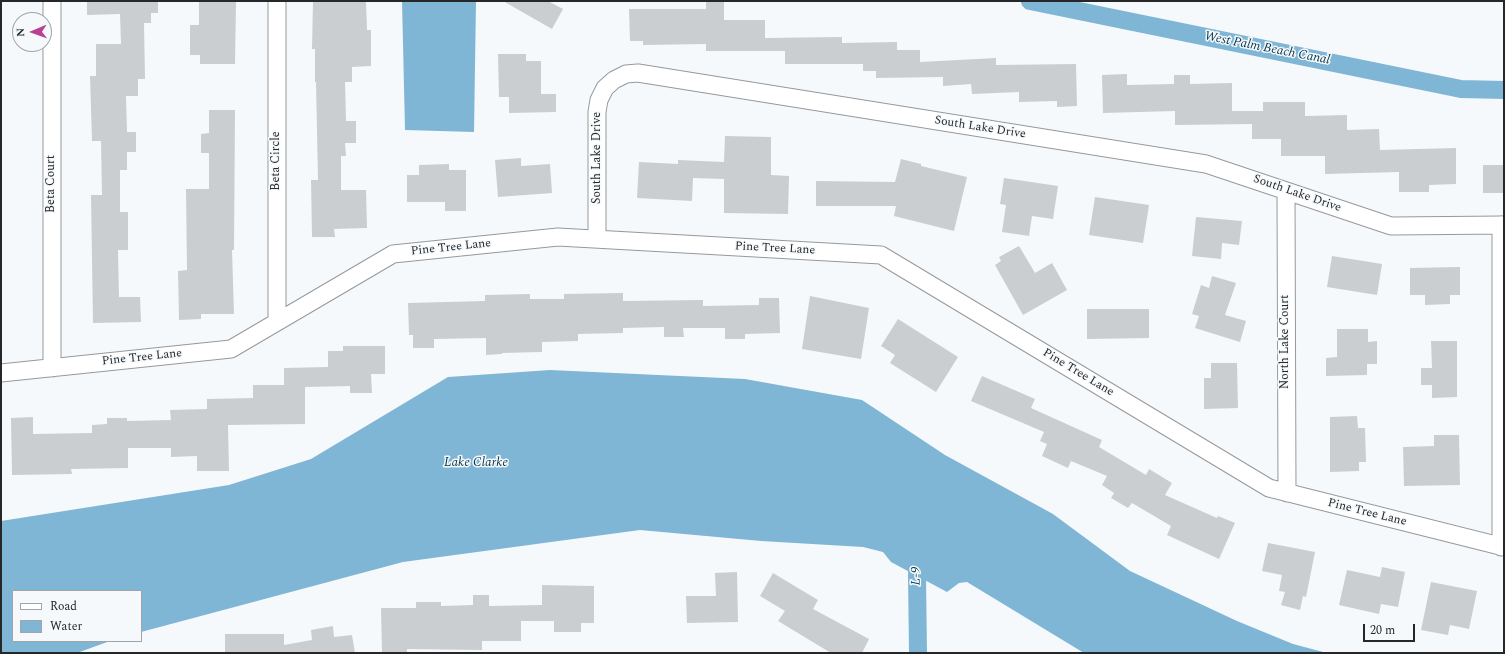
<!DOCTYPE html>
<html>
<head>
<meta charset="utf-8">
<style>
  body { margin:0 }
  #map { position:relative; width:1505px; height:654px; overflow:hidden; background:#f5f9fc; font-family:Spectral,serif }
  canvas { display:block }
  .frame { position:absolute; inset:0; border:2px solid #252728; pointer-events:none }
  .legend { position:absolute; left:12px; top:590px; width:130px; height:52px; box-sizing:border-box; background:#f5f9fc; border:1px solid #a2a5a7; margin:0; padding:5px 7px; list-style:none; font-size:12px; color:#252728 }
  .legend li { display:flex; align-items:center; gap:8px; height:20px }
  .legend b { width:20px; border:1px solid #a2a5a7 }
  .north { position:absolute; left:12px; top:12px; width:40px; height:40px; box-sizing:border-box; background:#f5f9fc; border:1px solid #a2a5a7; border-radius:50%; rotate:268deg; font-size:11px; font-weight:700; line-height:16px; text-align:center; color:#252728 }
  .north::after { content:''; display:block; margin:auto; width:14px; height:18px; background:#b94094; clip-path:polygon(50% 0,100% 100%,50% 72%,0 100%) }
  .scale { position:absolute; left:1363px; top:624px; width:52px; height:18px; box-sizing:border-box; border:2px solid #252728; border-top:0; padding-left:5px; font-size:12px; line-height:14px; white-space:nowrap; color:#252728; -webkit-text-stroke:3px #f5f9fc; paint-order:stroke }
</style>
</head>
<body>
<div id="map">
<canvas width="1505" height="654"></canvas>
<div class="frame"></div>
<ul class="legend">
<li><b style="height:5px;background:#fff"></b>Road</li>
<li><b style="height:11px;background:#80b6d5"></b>Water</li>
</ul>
<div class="north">N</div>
<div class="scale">20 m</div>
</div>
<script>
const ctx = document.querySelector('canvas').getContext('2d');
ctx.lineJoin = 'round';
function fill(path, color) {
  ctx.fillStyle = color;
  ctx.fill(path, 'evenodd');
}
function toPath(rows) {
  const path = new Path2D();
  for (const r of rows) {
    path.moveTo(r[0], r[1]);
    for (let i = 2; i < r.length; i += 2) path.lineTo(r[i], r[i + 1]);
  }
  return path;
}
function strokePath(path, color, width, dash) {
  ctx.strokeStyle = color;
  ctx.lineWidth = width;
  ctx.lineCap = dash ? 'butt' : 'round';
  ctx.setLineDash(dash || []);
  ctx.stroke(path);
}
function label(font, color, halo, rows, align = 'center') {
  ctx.font = font + ' Spectral,serif';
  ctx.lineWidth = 3;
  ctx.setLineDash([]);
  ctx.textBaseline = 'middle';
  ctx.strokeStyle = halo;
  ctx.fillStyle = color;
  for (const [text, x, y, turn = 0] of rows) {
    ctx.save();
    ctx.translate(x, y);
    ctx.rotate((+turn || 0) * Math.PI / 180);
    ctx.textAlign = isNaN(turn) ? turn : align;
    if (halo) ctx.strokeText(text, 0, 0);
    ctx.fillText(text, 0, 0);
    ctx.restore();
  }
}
fill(toPath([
  [402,1,476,1,474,132,405,130],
  [550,370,745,379,862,400,945,455,1053,514,1130,571,1237,621,1293,644,1327,653,1084,653,967,582,959,583,947,592,891,562,883,552,863,547,761,541,640,530,403,562,141,632,141,591,13,591,13,641,110,641,77,653,1,653,1,521,229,485,311,459,448,377]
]), '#80b6d5');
strokePath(toPath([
  [1030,1,1461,89,1504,90],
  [918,552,917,576,918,653]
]), '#80b6d5', 18);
fill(toPath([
  [87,1,158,1,158,13,151,13,151,23,144,23,145,79,138,79,138,96,126,96,127,132,136,132,136,152,127,152,127,170,120,170,120,212,128,212,128,250,118,250,119,297,140,297,141,322,93,323,91,195,102,195,101,141,92,141,90,76,96,76,96,44,121,44,120,14,87,15],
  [313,1,366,1,367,30,371,30,371,66,352,67,352,82,345,82,346,121,356,121,356,143,345,143,346,156,341,156,341,190,366,190,367,228,334,229,335,237,312,237,311,180,318,180,316,82,315,82,315,49,312,49],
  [503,1,548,1,563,9,552,29],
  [706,1,724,1,724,20,765,20,765,38,842,37,842,43,897,42,897,50,920,50,920,62,996,58,996,65,1076,64,1077,106,1057,107,1057,101,1019,102,1019,92,972,94,971,84,943,86,943,77,876,78,876,71,863,71,863,64,785,64,785,51,706,51,706,44,643,45,643,41,630,41,629,9,706,9],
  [199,2,236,2,235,64,200,64,200,55,190,55,190,25,199,25],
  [498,54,526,54,526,61,541,61,541,94,556,94,556,112,509,113,509,97,499,97],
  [1127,74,1127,85,1174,84,1174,75,1190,75,1190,84,1232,83,1232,111,1263,111,1263,102,1305,102,1305,116,1347,115,1347,130,1379,129,1380,150,1456,148,1456,184,1429,185,1429,192,1399,192,1399,172,1325,174,1325,156,1281,156,1281,139,1252,139,1252,124,1175,125,1175,111,1103,113,1102,75],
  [209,110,235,110,234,250,232,250,234,314,201,314,201,319,179,320,178,271,187,270,186,189,209,189,209,153,201,153,201,134,209,133],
  [725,136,771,137,771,175,789,176,788,214,724,213,724,179,693,178,692,201,637,198,639,162,678,164,678,160,724,162],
  [521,158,521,166,550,164,552,193,498,197,495,160],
  [901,159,921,164,921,166,967,177,954,231,894,216,896,206,816,206,816,181,895,182],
  [449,164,449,170,466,170,466,211,445,211,445,202,407,202,407,175,419,175,419,165],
  [1483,165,1504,165,1504,193,1483,193],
  [1004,178,1058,186,1053,219,1032,216,1029,236,1002,232,1006,205,1000,204],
  [1095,197,1149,205,1143,243,1089,235],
  [1196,217,1242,221,1239,245,1222,243,1221,259,1192,256],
  [1019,246,1035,273,1052,263,1067,290,1023,315,995,265,1001,261,999,257],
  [1332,256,1382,264,1377,295,1327,287],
  [1460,267,1460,295,1450,295,1450,304,1425,305,1425,295,1410,295,1410,268],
  [1212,276,1236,283,1225,315,1246,321,1240,342,1195,328,1199,316,1192,314,1201,285,1209,288],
  [623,293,623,301,703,300,703,306,759,305,759,298,779,298,780,333,745,334,745,339,725,339,725,328,683,328,684,337,664,337,664,327,623,328,623,333,578,334,578,341,542,342,542,352,502,353,502,354,486,355,486,338,434,339,434,348,413,348,413,335,409,335,408,303,485,301,485,295,530,294,530,299,564,299,564,294],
  [810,296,869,308,861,359,802,349],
  [1087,309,1149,309,1149,338,1087,339],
  [898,319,958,357,936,392,890,363,895,355,881,346],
  [1337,329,1368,329,1368,342,1377,341,1377,364,1367,364,1367,375,1326,376,1326,358,1337,357],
  [1431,341,1457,341,1457,397,1432,398,1432,385,1421,385,1421,368,1432,368],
  [343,346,385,346,385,374,371,374,372,393,350,393,350,386,305,387,305,424,228,425,229,471,197,471,197,456,171,457,171,448,128,448,128,468,71,469,72,474,12,475,11,418,33,417,33,434,92,433,92,425,107,424,107,418,127,418,127,421,171,420,170,410,207,409,207,399,253,398,253,385,284,385,284,368,328,367,328,351,343,351],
  [1211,363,1237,363,1238,408,1204,409,1204,378,1211,378],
  [982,376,1035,399,1031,408,1102,440,1099,447,1146,475,1149,469,1172,483,1165,495,1217,518,1218,516,1235,523,1219,559,1167,535,1171,526,1132,503,1128,508,1111,498,1114,493,1102,485,1107,476,1071,461,1068,468,1042,456,1047,444,1040,441,1044,432,971,401],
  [1357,416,1358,428,1365,428,1366,462,1359,462,1359,471,1330,472,1330,417],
  [1434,435,1459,435,1460,485,1404,486,1403,447,1434,446],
  [1268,543,1315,552,1306,597,1303,596,1300,610,1281,605,1285,592,1279,591,1282,575,1262,571],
  [1382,567,1405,572,1398,607,1381,604,1379,614,1339,605,1347,570,1380,577],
  [737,572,738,622,687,623,686,596,716,596,715,573],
  [773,573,818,600,813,609,869,639,862,653,831,653,778,621,785,611,760,596],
  [1431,582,1477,591,1469,629,1450,625,1448,635,1421,630],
  [542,585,594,586,594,623,581,623,581,632,554,632,554,621,521,621,521,641,482,641,482,650,407,649,407,653,382,653,381,608,416,608,416,602,441,602,441,606,473,605,473,595,489,595,489,606,542,605],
  [333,626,334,637,352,635,355,653,225,653,225,634,284,634,284,645,312,640,311,630]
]), '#caced1');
const minor = toPath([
  [52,1,52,368],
  [277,1,277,322],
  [1286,191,1287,493],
  [1501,225,1501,547],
  [597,239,597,112,599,100,605,88,614,80,626,74,638,73,1206,164,1391,226,1504,225],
  [1,373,231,349,393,254,558,237,881,255,1269,488,1504,547]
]);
strokePath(minor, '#96999c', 19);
strokePath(minor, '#fff', 17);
label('12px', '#252728', '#f5f9fc', [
  ["South Lake Drive",980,128,9],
  ["South Lake Drive",598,158,-90],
  ["Beta Circle",277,161,-90],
  ["Beta Court",52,184,-90],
  ["South Lake Drive",1297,194,19],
  ["Pine Tree Lane",451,248,-6],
  ["Pine Tree Lane",775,249,3],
  ["North Lake Court",1286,342,-90],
  ["Pine Tree Lane",142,358,-6],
  ["Pine Tree Lane",1078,373,31],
  ["Pine Tree Lane",1367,513,14]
]);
label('italic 13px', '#05354b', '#f5f9fc', [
  ["West Palm Beach Canal",1267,49,11],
  ["Lake Clarke",476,463],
  ["L-9",917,576,-89]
]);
</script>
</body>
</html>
